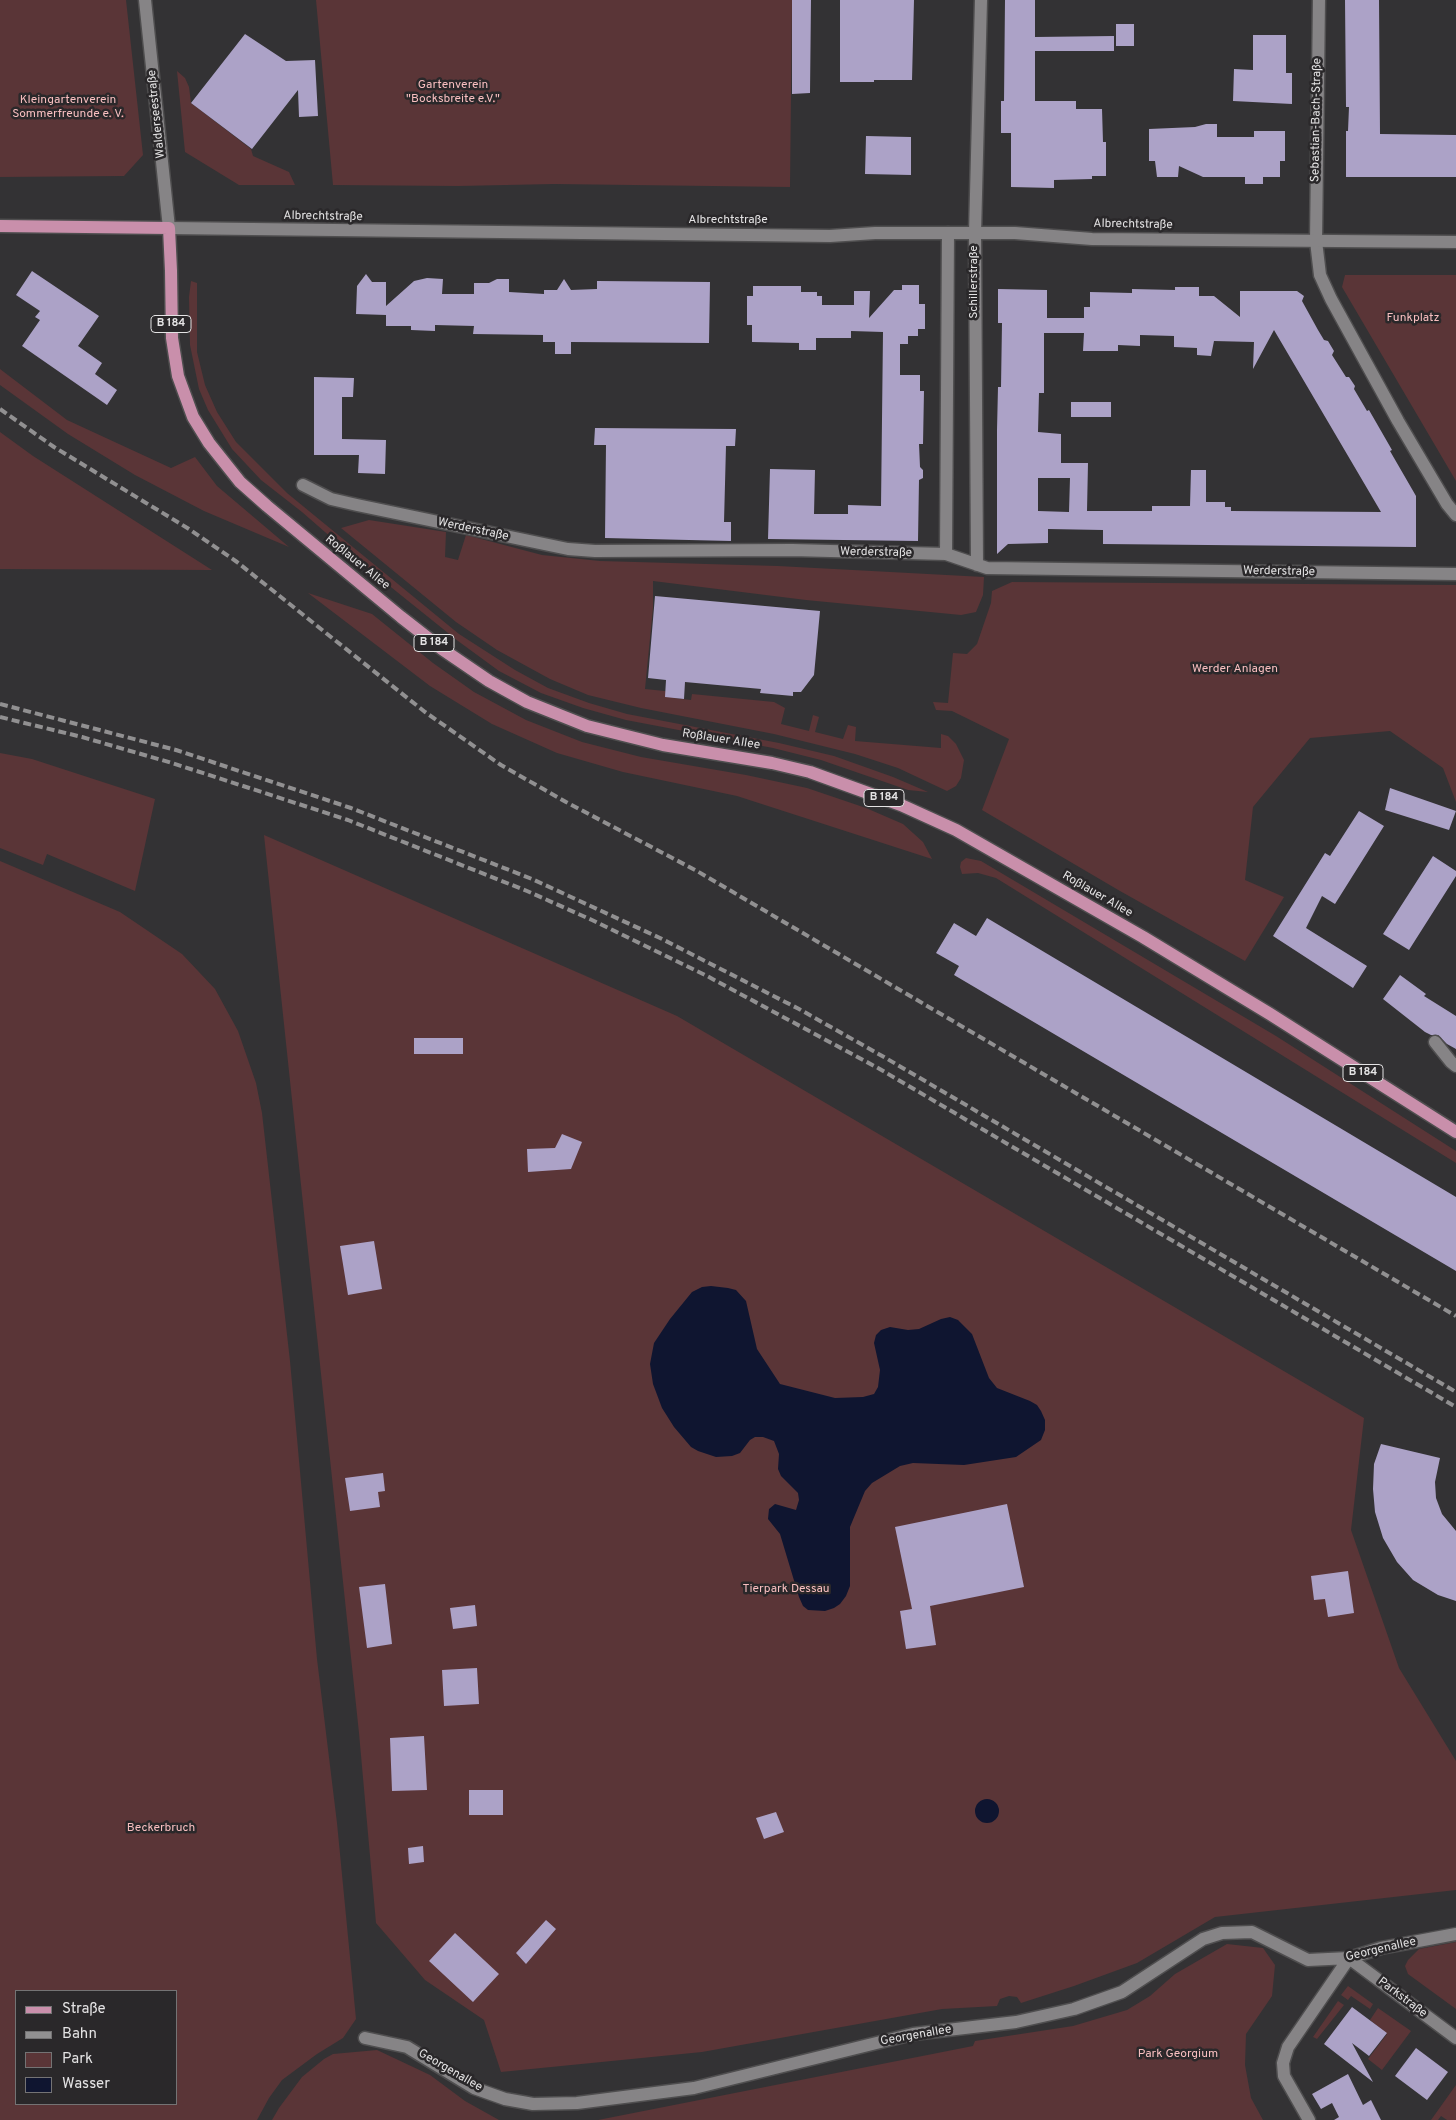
<!DOCTYPE html>
<html>
<head>
<meta charset="utf-8">
<style>
  body { margin:0 }
  #map { position:relative; width:1456px; height:2120px; overflow:hidden; background:#333234; font-family:Overpass,sans-serif }
  canvas { display:block }
  .legend { position:absolute; left:15px; top:1990px; width:162px; height:115px; box-sizing:border-box; background:#2a282a; border:1px solid #747374; margin:0; padding:6px 9px; list-style:none; font-size:15px; color:#e4e3e4 }
  .legend li { display:flex; align-items:center; gap:10px; height:25px }
  .legend b { width:25px; border:1px solid #747374 }
</style>
</head>
<body>
<div id="map">
<canvas width="1456" height="2120"></canvas>
<ul class="legend">
<li><b style="height:6px;background:#c98fab"></b>Straße</li>
<li><b style="height:6px;background:#919091"></b>Bahn</li>
<li><b style="height:14px;background:#5a3537"></b>Park</li>
<li><b style="height:14px;background:#0f1530"></b>Wasser</li>
</ul>
</div>
<script>
const ctx = document.querySelector('canvas').getContext('2d');
ctx.lineJoin = 'round';
function fill(path, color) {
  ctx.fillStyle = color;
  ctx.fill(path, 'evenodd');
}
function toPath(rows) {
  const path = new Path2D();
  for (const r of rows) {
    if (r.length === 3) {
      path.moveTo(r[0] + r[2], r[1]);
      path.arc(r[0], r[1], r[2], 0, 2 * Math.PI);
      continue;
    }
    path.moveTo(r[0], r[1]);
    for (let i = 2; i < r.length; i += 2) path.lineTo(r[i], r[i + 1]);
  }
  return path;
}
function strokePath(path, color, width, dash) {
  ctx.strokeStyle = color;
  ctx.lineWidth = width;
  ctx.lineCap = dash ? 'butt' : 'round';
  ctx.setLineDash(dash || []);
  ctx.stroke(path);
}
function label(font, color, halo, rows, align = 'center') {
  ctx.font = font + ' Overpass,sans-serif';
  ctx.lineWidth = 5;
  ctx.setLineDash([]);
  ctx.textBaseline = 'middle';
  ctx.strokeStyle = halo;
  ctx.fillStyle = color;
  for (const [text, x, y, turn = 0] of rows) {
    ctx.save();
    ctx.translate(x, y);
    ctx.rotate((+turn || 0) * Math.PI / 180);
    ctx.textAlign = isNaN(turn) ? turn : align;
    if (halo) ctx.strokeText(text, 0, 0);
    ctx.fillText(text, 0, 0);
    ctx.restore();
  }
}
fill(toPath([
  [0,0,126,0,143,155,124,176,0,177],
  [316,0,792,0,790,187,554,184,458,186,333,185],
  [177,71,185,78,189,87,191,103,251,149,253,156,289,172,295,185,239,185,185,152],
  [1345,275,1456,275,1456,481,1342,287],
  [191,281,197,283,197,352,205,385,217,412,236,442,287,493,459,634,515,670,548,688,589,703,627,714,779,743,834,756,893,777,928,792,908,790,821,760,773,748,626,720,583,708,541,693,499,671,458,641,356,559,302,512,261,480,232,449,208,410,199,389,190,345,189,297],
  [0,369,67,420,171,468,195,457,217,486,289,547,204,511,135,475,68,434,0,385],
  [0,432,33,456,212,570,0,569],
  [369,520,446,532,445,557,458,560,466,535,542,555,600,561,778,566,984,577,983,595,976,612,961,615,806,600,653,581,653,608,645,689,674,692,674,698,691,700,692,694,774,702,785,708,781,724,809,731,813,715,819,717,815,732,843,739,848,725,856,727,855,741,941,748,941,734,948,736,956,744,964,760,961,778,956,786,947,791,898,768,855,754,774,734,641,708,588,695,550,679,497,650,456,622,341,528],
  [1012,582,1456,585,1456,802,1443,768,1390,731,1310,738,1253,807,1245,880,1284,897,1245,961,1120,891,982,810,1009,739,952,711,936,710,933,702,948,703,953,653,967,654,977,644,991,603,992,591],
  [308,593,372,614,433,663,474,692,526,720,582,742,641,757,746,775,807,788,866,808,903,824,923,842,932,859,737,796,623,772,557,753,492,724,430,686],
  [0,753,32,759,155,799,135,891,47,854,43,865,0,848],
  [264,835,677,1016,1364,1418,1351,1530,1399,1668,1456,1761,1456,1890,1215,1917,1137,1963,1074,1986,1021,2003,1017,1997,1009,1996,1000,1999,997,2006,942,2009,702,2052,501,2072,484,2020,425,1980,376,1923,359,1733],
  [966,858,981,861,1276,1036,1456,1151,1456,1163,996,878,978,873,962,874,960,867,961,862],
  [0,861,120,912,182,954,215,989,238,1031,256,1083,262,1113,290,1361,317,1659,337,1823,356,2019,343,2038,317,2054,282,2080,269,2098,257,2120,0,2120],
  [176,1991,176,2104,16,2104,16,1991],
  [1456,1942,1456,2009,1408,1974,1405,1966,1408,1960,1419,1949],
  [1227,1944,1263,1948,1275,1965,1272,1996,1246,2034,1245,2065,1251,2098,1263,2120,598,2120,973,2046,975,2041,1073,2026,1127,2010,1150,1996,1175,1974],
  [1348,1986,1373,2004,1370,2009,1351,1996,1348,2000,1341,1995],
  [1338,2001,1344,2005,1317,2039,1313,2037],
  [1378,2008,1411,2031,1382,2070,1368,2059,1387,2034,1370,2020],
  [377,2050,430,2075,465,2101,499,2120,272,2120,279,2108,302,2077,324,2059,333,2054],
  [1456,2085,1456,2120,1447,2120,1441,2116,1438,2120,1431,2120]
]), '#5a3537');
fill(toPath([
  [711,1286,728,1288,736,1290,746,1301,757,1349,780,1384,835,1398,863,1397,874,1394,878,1387,880,1370,874,1343,876,1335,881,1330,890,1327,908,1330,919,1329,941,1319,950,1317,958,1320,972,1334,989,1378,997,1388,1030,1401,1037,1405,1041,1411,1045,1420,1045,1430,1041,1440,1016,1457,964,1465,913,1463,900,1466,872,1483,865,1491,850,1527,850,1586,846,1596,840,1604,834,1608,825,1611,808,1610,803,1606,799,1597,780,1534,768,1519,769,1509,775,1504,796,1510,799,1500,798,1493,781,1476,778,1469,779,1454,774,1441,763,1437,755,1437,750,1440,740,1453,732,1456,716,1457,698,1451,691,1447,674,1427,662,1408,653,1384,650,1364,654,1343,670,1319,692,1292,702,1287],
  [987,1811,12]
]), '#0f1530');
fill(toPath([
  [792,0,811,0,810,93,792,94],
  [840,0,914,0,912,80,874,80,874,82,840,82],
  [1005,0,1035,0,1035,37,1114,36,1114,51,1035,51,1035,101,1076,101,1076,109,1102,109,1103,142,1106,142,1106,176,1092,176,1092,179,1054,180,1054,188,1011,187,1011,133,1001,133,1001,101,1004,101],
  [1345,0,1379,0,1380,134,1456,135,1456,177,1346,177,1346,131,1348,131,1349,107,1346,107],
  [1116,24,1134,24,1134,46,1116,46],
  [245,34,286,61,315,60,318,116,299,117,298,90,252,149,191,103],
  [1253,35,1286,35,1286,73,1292,73,1292,104,1233,101,1234,69,1253,70],
  [1206,124,1217,124,1217,137,1254,137,1254,131,1285,131,1285,161,1280,161,1280,177,1263,177,1263,184,1245,184,1245,177,1203,177,1179,166,1178,177,1157,177,1155,161,1149,161,1149,129,1195,127],
  [866,136,911,137,911,175,865,174],
  [32,271,99,316,78,346,102,363,95,374,117,390,107,405,22,346,40,320,35,317,40,311,16,295],
  [366,274,372,282,386,282,386,306,414,281,427,278,443,279,442,294,474,294,474,283,489,283,497,279,509,279,509,292,544,294,544,290,557,290,564,279,571,290,597,289,597,281,710,282,709,343,571,342,571,354,555,354,555,342,543,342,543,335,473,334,474,326,435,325,435,331,411,330,411,326,386,326,386,315,356,314,357,286],
  [902,285,919,285,919,304,925,304,925,329,918,329,918,336,908,336,908,344,900,344,900,375,920,375,920,391,924,391,923,444,919,444,920,467,923,470,923,478,919,480,918,541,768,539,770,469,815,470,814,514,848,514,848,505,881,506,883,332,851,331,851,338,816,338,816,350,799,350,799,343,752,342,752,325,747,325,747,296,753,296,753,286,801,286,801,292,817,292,817,296,822,296,822,305,854,305,854,291,870,291,869,318,894,290,902,290],
  [1175,287,1199,287,1199,296,1214,296,1240,317,1240,291,1297,291,1304,296,1302,301,1318,330,1324,340,1328,341,1334,351,1332,355,1346,377,1349,377,1355,386,1354,389,1367,411,1369,410,1392,450,1390,451,1416,496,1416,547,1103,544,1103,530,1048,529,1048,543,1008,544,997,554,997,430,998,387,1001,387,1002,323,998,323,998,289,1047,290,1047,318,1084,318,1084,307,1090,307,1090,292,1132,293,1132,289,1175,290],
  [1274,330,1381,512,1231,511,1231,507,1225,507,1225,502,1206,502,1206,470,1191,470,1190,506,1152,506,1152,511,1087,511,1088,463,1061,463,1061,434,1038,432,1039,393,1044,393,1044,333,1084,333,1083,351,1118,351,1118,345,1140,346,1140,335,1174,336,1174,347,1197,348,1197,355,1211,356,1214,341,1254,342,1253,369],
  [1038,478,1070,478,1069,512,1038,511],
  [314,377,354,378,353,397,342,397,342,439,386,440,385,474,358,473,359,455,314,455],
  [1071,402,1111,402,1111,417,1071,417],
  [595,428,736,429,735,446,726,446,724,522,731,522,731,541,605,538,606,445,594,445],
  [655,596,820,611,814,675,801,692,793,692,793,696,760,693,761,689,685,682,684,699,665,697,666,680,648,678],
  [1390,788,1456,811,1449,830,1385,810],
  [1359,811,1384,826,1335,904,1322,896,1306,928,1367,966,1353,988,1273,936,1325,853,1330,856],
  [1433,856,1456,871,1456,876,1409,950,1383,934],
  [987,918,1456,1197,1456,1271,954,975,959,966,936,953,954,923,976,936],
  [1400,975,1426,994,1424,996,1456,1016,1456,1049,1447,1044,1438,1035,1431,1035,1425,1032,1383,999],
  [414,1038,463,1038,463,1054,414,1054],
  [562,1134,582,1142,571,1169,528,1172,527,1149,555,1148],
  [374,1241,382,1289,348,1295,340,1246],
  [1381,1444,1440,1458,1435,1482,1436,1498,1442,1514,1456,1531,1456,1601,1438,1595,1413,1580,1397,1562,1383,1538,1375,1512,1373,1489,1374,1464],
  [383,1473,385,1491,378,1492,380,1507,350,1511,345,1478],
  [1007,1504,1024,1587,930,1606,936,1645,906,1649,900,1611,912,1609,895,1527],
  [1348,1571,1354,1613,1328,1617,1325,1599,1314,1600,1311,1576],
  [385,1584,392,1644,367,1648,359,1587],
  [475,1605,477,1626,453,1629,450,1608],
  [477,1668,479,1704,444,1706,442,1670],
  [424,1736,427,1790,392,1791,390,1738],
  [469,1790,503,1790,503,1815,469,1815],
  [776,1812,784,1832,764,1839,756,1818],
  [423,1846,424,1862,409,1864,408,1848],
  [546,1920,556,1929,526,1964,516,1953],
  [455,1933,499,1974,473,2002,429,1961],
  [1352,2007,1387,2033,1369,2056,1352,2043,1373,2082,1324,2044],
  [1416,2048,1448,2072,1427,2100,1395,2076],
  [1348,2074,1363,2105,1371,2100,1381,2120,1334,2120,1339,2117,1332,2103,1321,2109,1312,2094]
]), '#aca2c7');
const street = toPath([
  [145,0,169,228],
  [1319,0,1316,241,1320,275,1331,299,1398,421,1447,504,1456,515],
  [303,485,331,499,357,505,568,549,595,551,792,550,946,554,987,568,1456,574],
  [946,554,948,233],
  [977,565,975,233,981,0],
  [1435,1042,1451,1062,1456,1066],
  [1349,1958,1456,2038],
  [365,2038,407,2047,474,2088,505,2099,533,2104,577,2103,694,2088,913,2034,1016,2022,1074,2009,1122,1992,1203,1939,1222,1933,1252,1932,1308,1960,1349,1958,1381,1948,1456,1934],
  [1309,2120,1284,2076,1283,2063,1288,2047,1349,1958]
]);
const secondary = toPath([
  [169,228,830,236,875,233,1015,233,1092,239,1456,242]
]);
const primary = toPath([
  [0,226,169,228,171,271,172,338,178,376,193,417,209,443,240,482,267,506,401,617,442,649,489,681,527,702,587,726,663,745,772,763,810,772,901,805,956,830,1143,937,1270,1014,1456,1132]
]);
strokePath(street, '#4f4e4f', 15);
strokePath(secondary, '#4f4e4f', 15);
strokePath(primary, '#4f4e4f', 15);
strokePath(street, '#868486', 12);
strokePath(secondary, '#868486', 12);
strokePath(primary, '#c98fab', 12);
strokePath(toPath([
  [0,409,54,447,189,529,237,562,425,712,501,765,566,802,697,871,1456,1316],
  [0,704,176,750,351,808,532,879,660,938,799,1009,884,1057,1456,1392],
  [0,717,82,737,172,763,348,820,527,891,592,920,707,976,878,1068,1456,1407]
]), '#919091', 4, [8, 4]);
for (const [x, y, w] of [
  [171,324,40],
  [434,643,40],
  [884,798,40],
  [1363,1073,40]
]) {
  const box = new Path2D();
  box.roundRect(x - w / 2, y - 8.5, w, 17, 4);
  ctx.fillStyle = '#2a282a';
  ctx.fill(box);
  strokePath(box, '#e4e3e4', 1);
}
label('bold 11px', '#e4e3e4', null, [
  ["B 184",171,324],
  ["B 184",434,643],
  ["B 184",884,798],
  ["B 184",1363,1073]
]);
label('12px', '#f9bfc0', '#2a282a', [
  ["Gartenverein",453,86],
  ["\"Bocksbreite e.V.\"",453,100],
  ["Kleingartenverein",68,101],
  ["Sommerfreunde e. V.",68,115],
  ["Funkplatz",1413,319],
  ["Werder Anlagen",1235,670],
  ["Tierpark Dessau",786,1590],
  ["Beckerbruch",161,1829],
  ["Park Georgium",1178,2055]
]);
label('12px', '#e4e3e4', '#2a282a', [
  ["Walderseestraße",157,114,-96],
  ["Sebastian-Bach-Straße",1317,120,-89],
  ["Albrechtstraße",323,217,1],
  ["Albrechtstraße",728,221],
  ["Albrechtstraße",1133,225,1],
  ["Schillerstraße",975,282,-90],
  ["Werderstraße",473,530,12],
  ["Werderstraße",876,553,1],
  ["Roßlauer Allee",357,563,39],
  ["Werderstraße",1279,572,1],
  ["Roßlauer Allee",721,740,9],
  ["Roßlauer Allee",1097,895,30],
  ["Georgenallee",1381,1950,-13],
  ["Parkstraße",1402,1998,37],
  ["Georgenallee",916,2036,-10],
  ["Georgenallee",450,2071,30]
]);
</script>
</body>
</html>
